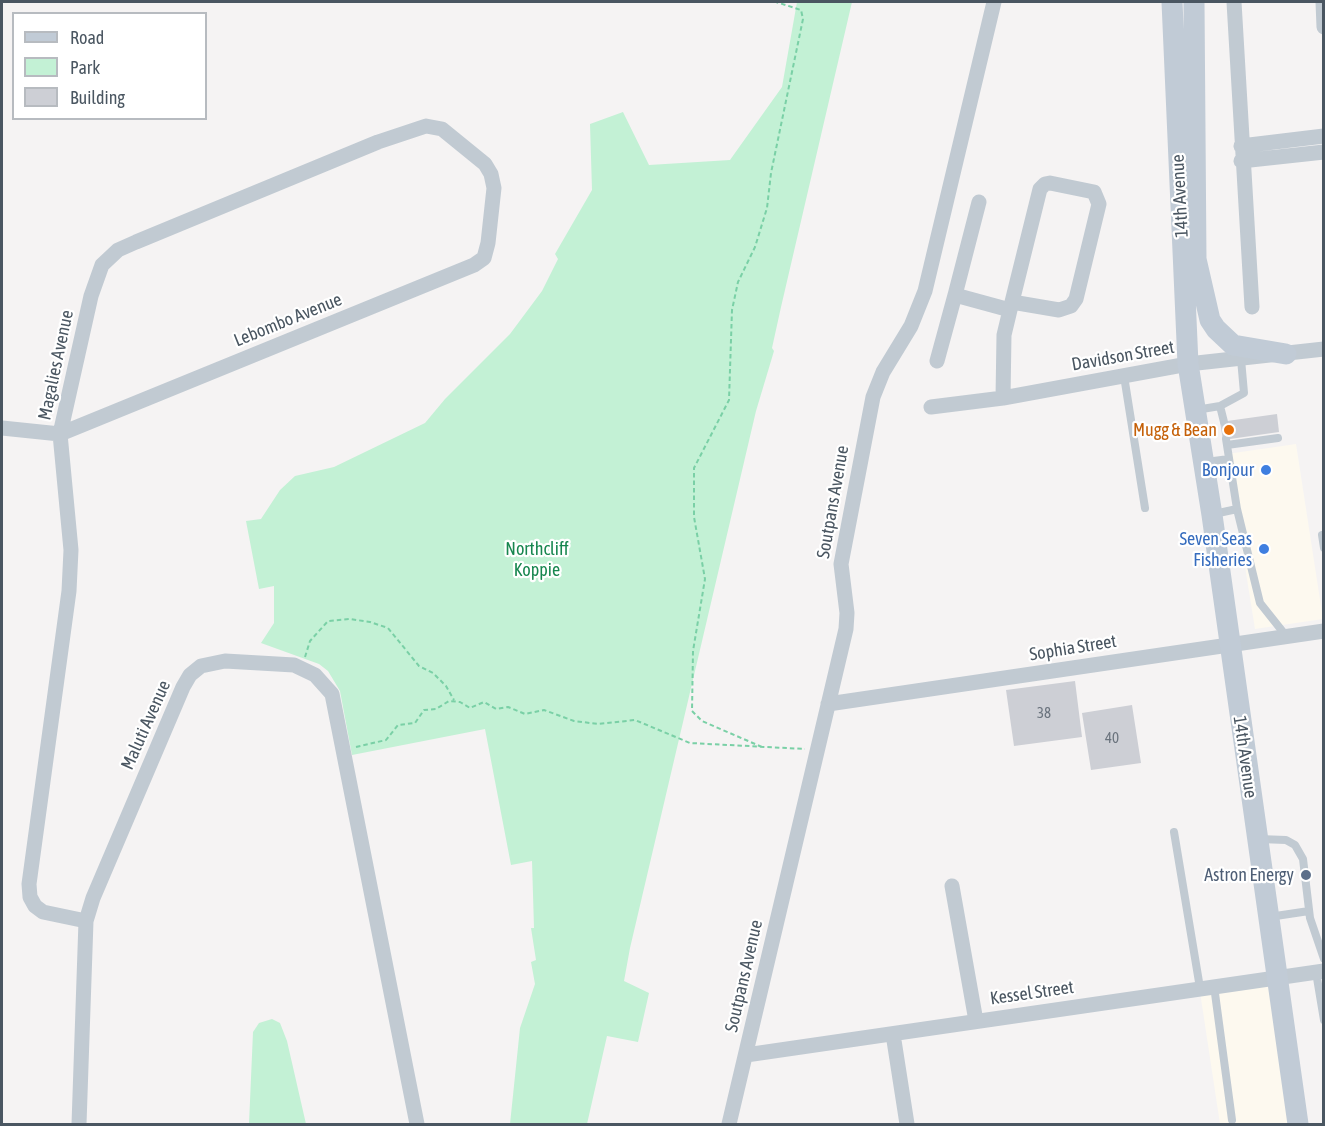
<!DOCTYPE html>
<html>
<head>
<meta charset="utf-8">
<style>
  body { margin:0 }
  #map { position:relative; width:1325px; height:1126px; overflow:hidden; background:#f5f3f3; font-family:"Asap Condensed",sans-serif }
  canvas { display:block }
  .frame { position:absolute; inset:0; border:3px solid #4a5661; pointer-events:none }
  .legend { position:absolute; left:12px; top:12px; width:195px; height:108px; box-sizing:border-box; background:#fff; border:2px solid #b7bbc0; margin:0; padding:8px 10px; list-style:none; font-size:18px; color:#4a5661 }
  .legend li { display:flex; align-items:center; gap:12px; height:30px }
  .legend b { width:30px; border:2px solid #b7bbc0 }
</style>
</head>
<body>
<div id="map">
<canvas width="1325" height="1126"></canvas>
<div class="frame"></div>
<ul class="legend">
<li><b style="height:8px;background:#c1cbd6"></b>Road</li>
<li><b style="height:16px;background:#c3f1d5"></b>Park</li>
<li><b style="height:16px;background:#cdcfd5"></b>Building</li>
</ul>
</div>
<script>
const ctx = document.querySelector('canvas').getContext('2d');
ctx.lineJoin = 'round';
function fill(path, color) {
  ctx.fillStyle = color;
  ctx.fill(path, 'evenodd');
}
function toPath(rows) {
  const path = new Path2D();
  for (const r of rows) {
    path.moveTo(r[0], r[1]);
    for (let i = 2; i < r.length; i += 2) path.lineTo(r[i], r[i + 1]);
  }
  return path;
}
function strokePath(path, color, width, dash) {
  ctx.strokeStyle = color;
  ctx.lineWidth = width;
  ctx.lineCap = dash ? 'butt' : 'round';
  ctx.setLineDash(dash || []);
  ctx.stroke(path);
}
function label(font, color, halo, rows, align = 'center') {
  ctx.font = font + ' "Asap Condensed",sans-serif';
  ctx.lineWidth = 4.5;
  ctx.setLineDash([]);
  ctx.textBaseline = 'middle';
  ctx.strokeStyle = halo;
  ctx.fillStyle = color;
  for (const [text, x, y, turn = 0] of rows) {
    ctx.save();
    ctx.translate(x, y);
    ctx.rotate((+turn || 0) * Math.PI / 180);
    ctx.textAlign = isNaN(turn) ? turn : align;
    if (halo) ctx.strokeText(text, 0, 0);
    ctx.fillText(text, 0, 0);
    ctx.restore();
  }
}
fill(toPath([
  [1296,444,1323,619,1255,629,1227,454],
  [1273,981,1296,1124,1220,1124,1200,992]
]), '#fdf9ef');
fill(toPath([
  [797,2,852,2,781,307,772,348,774,351,756,411,630,948,624,981,649,993,638,1042,607,1036,587,1124,510,1124,520,1028,535,984,531,962,536,960,531,928,534,928,532,861,511,865,485,729,352,755,340,691,328,671,319,664,261,643,274,623,274,586,259,589,246,521,261,519,280,490,295,476,334,467,425,423,445,399,510,334,542,291,558,259,555,254,592,190,590,124,623,112,649,165,730,160,782,87],
  [272,1019,280,1023,287,1041,306,1124,249,1124,253,1032,259,1023]
]), '#c3f1d5');
fill(toPath([
  [1277,414,1279,432,1223,440,1220,422],
  [1075,681,1082,737,1014,746,1006,690],
  [1132,705,1141,763,1091,770,1082,713]
]), '#cdcfd5');
strokePath(toPath([
  [305,657,310,641,328,621,350,619,370,622,388,628,419,666,433,673,446,686,454,700],
  [356,747,386,740,398,725,415,723,424,710,436,709,449,701,460,702,470,708,484,702,496,709,508,707,525,714,544,710,574,721,598,724,635,720,690,743,805,749],
  [762,747,702,721,692,711,693,651,705,579,694,517,694,468,729,400,732,310,738,282,755,247,767,208,771,173,803,19,801,10,776,2]
]), '#7ad0a6', 2, [4.5, 3]);
strokePath(toPath([
  [1124,376,1145,508],
  [1220,406,1224,422],
  [1196,410,1220,406,1244,393,1241,359],
  [1227,445,1278,438],
  [1206,462,1229,459],
  [1237,509,1260,603,1287,637],
  [1214,514,1237,509,1226,439],
  [1322,535,1324,548],
  [1174,832,1200,988],
  [1259,839,1286,840,1295,845,1303,859,1310,918,1324,959],
  [1269,917,1309,911],
  [1316,972,1324,1020],
  [1214,986,1232,1120]
]), '#c1cad2', 8);
strokePath(toPath([
  [1234,2,1252,307],
  [1323,2,1324,27],
  [1241,146,1324,136],
  [1241,161,1324,152],
  [979,202,955,295,1010,310],
  [937,361,955,295],
  [1003,398,1004,335,1010,310,1040,189,1045,184,1050,183,1094,192,1099,204,1076,299,1071,306,1059,310,1012,302],
  [931,407,1003,398,1188,364,1324,349],
  [2,428,60,434,474,265,484,258,488,243,494,188,491,174,485,164,442,129,426,126,378,142,136,242,118,250,102,265,91,296,60,434,71,550,69,591,29,884,30,897,35,906,43,912,86,921],
  [828,704,1324,631],
  [952,886,976,1021],
  [893,1034,907,1124],
  [746,1055,1324,971],
  [79,1124,86,921,93,898,183,687,190,675,201,666,225,661,294,665,315,675,332,694,417,1124],
  [729,1124,846,629,847,613,841,564,873,397,883,372,911,326,925,291,994,2]
]), '#c1cad2', 15);
strokePath(toPath([
  [1172,2,1188,364,1212,515,1298,1124],
  [1194,2,1196,261],
  [1196,259,1210,320,1216,329,1233,345,1286,354]
]), '#c1cbd6', 21);
for (const [x, y, r, color] of [
  [1229,430,6,"#e8710a"],
  [1266,470,6,"#3f7fe0"],
  [1264,549,6,"#3f7fe0"],
  [1306,875,6,"#5c6f8a"]
]) {
  const dot = new Path2D();
  dot.arc(x, y, r, 0, 2 * Math.PI);
  ctx.fillStyle = color;
  ctx.fill(dot);
  strokePath(dot, '#fff', 2);
}
label('15px', '#6b747e', null, [
  ["38",1044,713],
  ["40",1112,738]
]);
label('18px', '#4a5661', '#fff', [
  ["14th Avenue",1180,196,-93],
  ["Lebombo Avenue",288,320,-22],
  ["Davidson Street",1123,356,-10],
  ["Magalies Avenue",56,365,-78],
  ["Soutpans Avenue",833,502,-80],
  ["Sophia Street",1073,648,-9],
  ["Maluti Avenue",146,725,-66],
  ["14th Avenue",1245,757,82],
  ["Soutpans Avenue",744,976,-77],
  ["Kessel Street",1032,993,-8]
]);
label('18px', '#c56008', '#fff', [
  ["Mugg & Bean",1217,430]
], 'right');
label('18px', '#366cbe', '#fff', [
  ["Bonjour",1254,470],
  ["Seven Seas",1252,539],
  ["Fisheries",1252,560]
], 'right');
label('18px', '#17864f', '#fff', [
  ["Northcliff",537,549],
  ["Koppie",537,570]
]);
label('18px', '#4e5e75', '#fff', [
  ["Astron Energy",1294,875]
], 'right');
</script>
</body>
</html>
